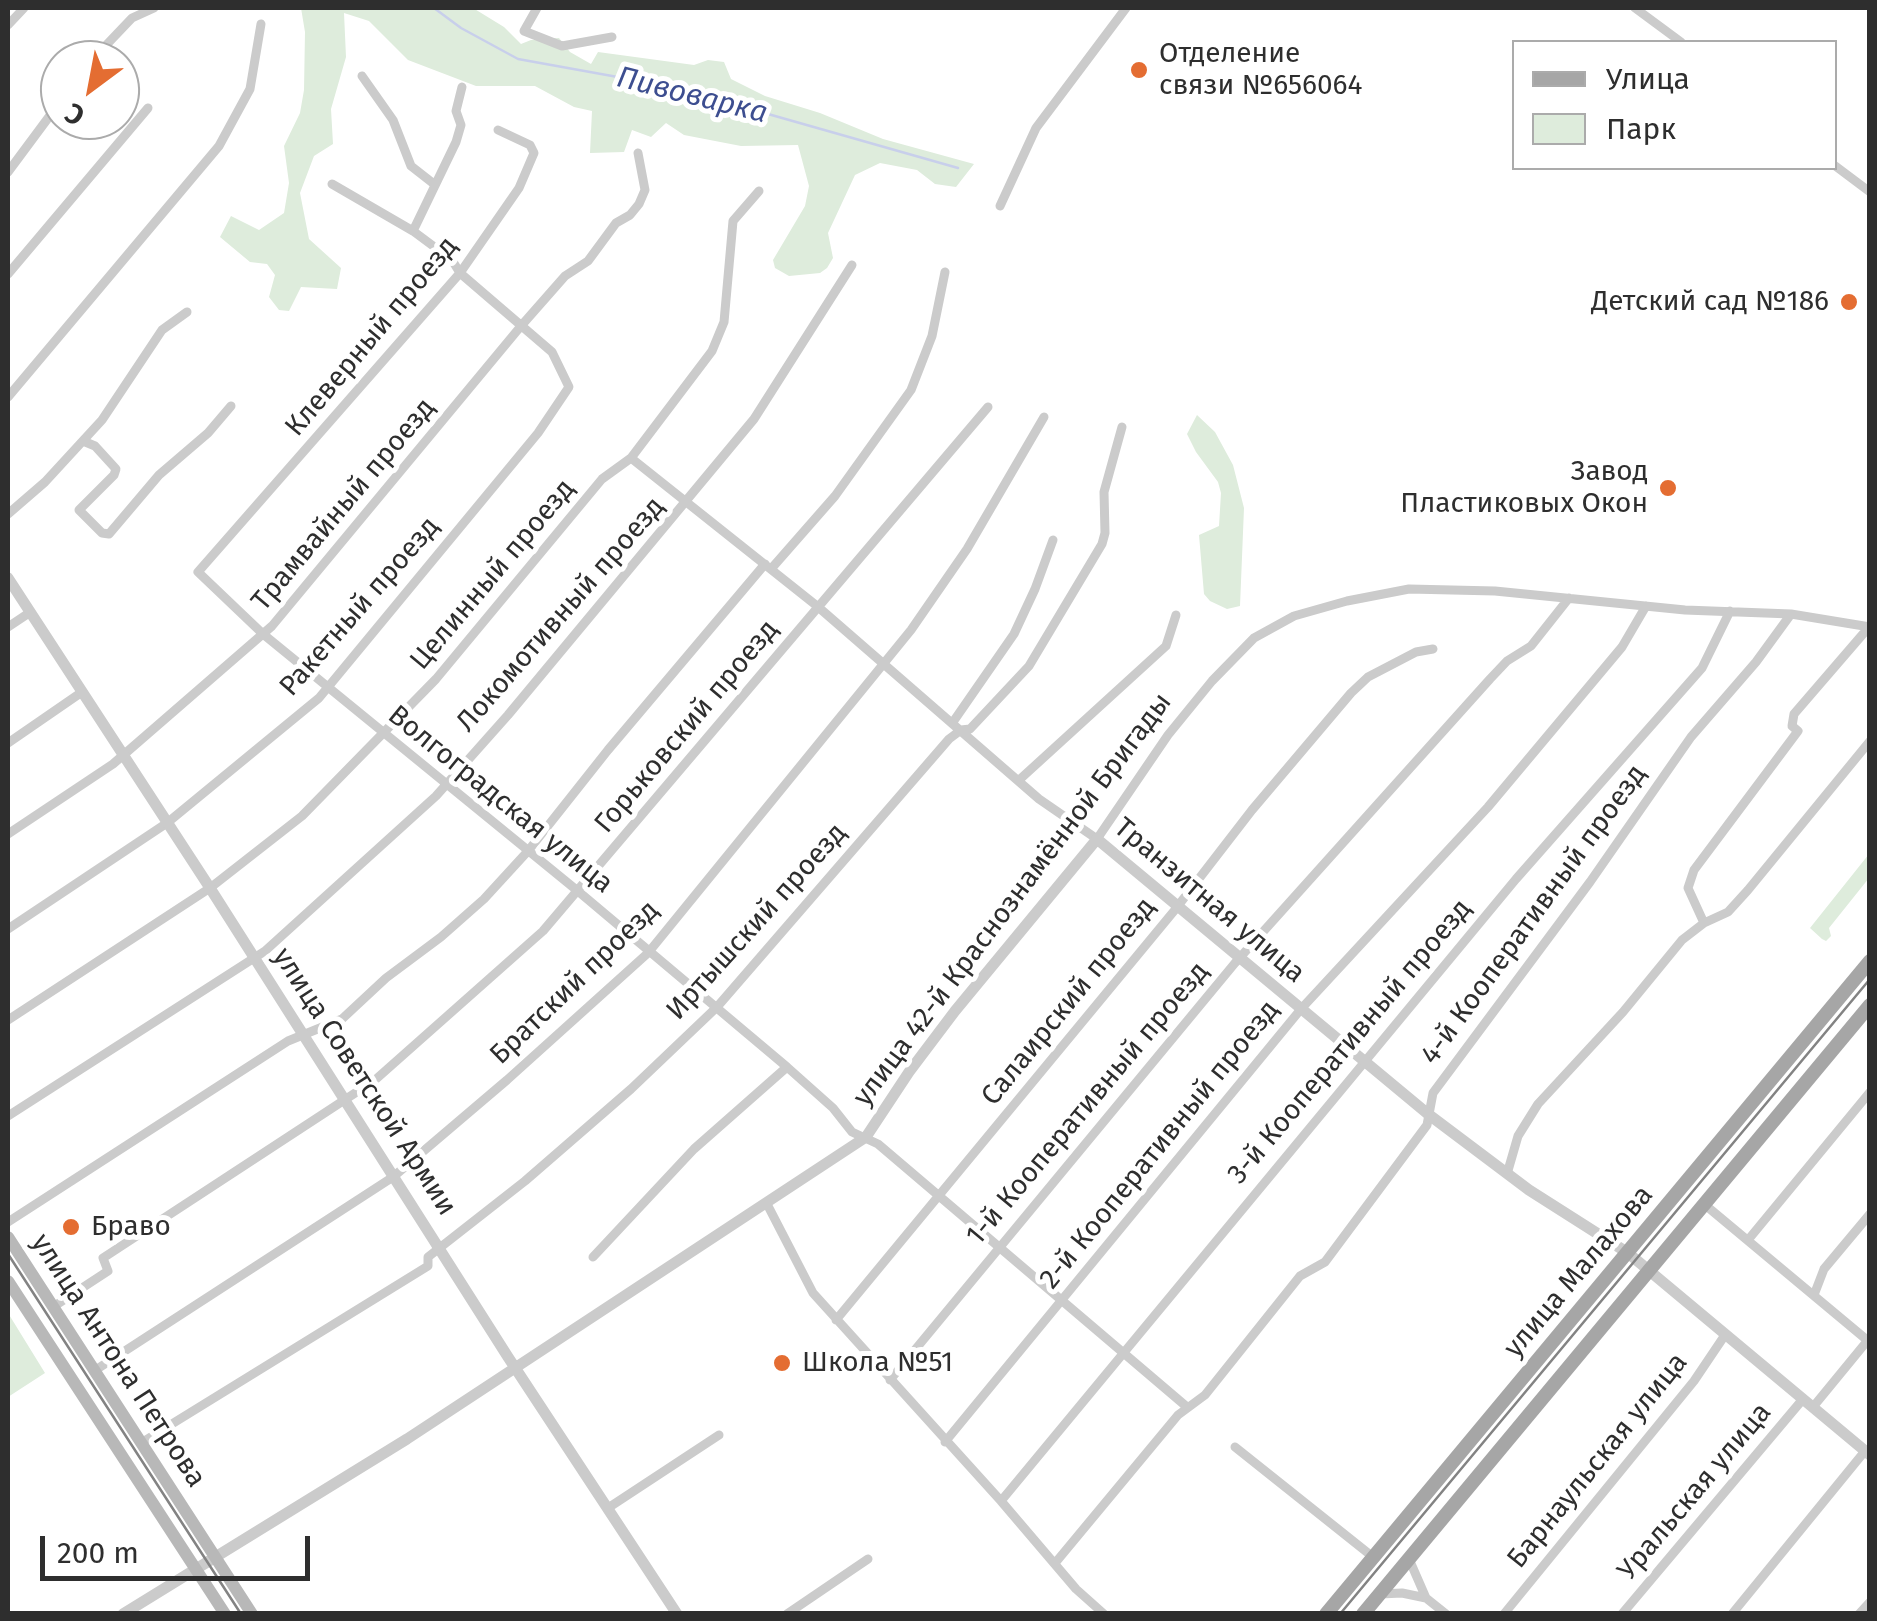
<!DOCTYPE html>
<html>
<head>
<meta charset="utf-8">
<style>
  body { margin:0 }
  #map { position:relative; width:1877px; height:1621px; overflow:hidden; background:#fff; font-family:"Fira Sans",sans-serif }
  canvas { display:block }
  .frame { position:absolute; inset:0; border:10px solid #2e2e2e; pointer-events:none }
  .legend { position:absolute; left:1512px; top:40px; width:325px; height:130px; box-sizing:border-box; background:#fff; border:2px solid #ababab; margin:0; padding:12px 18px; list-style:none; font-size:30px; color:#2e2e2e }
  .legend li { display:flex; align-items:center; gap:20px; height:50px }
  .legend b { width:50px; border:2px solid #ababab }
  .north { position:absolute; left:40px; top:40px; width:100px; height:100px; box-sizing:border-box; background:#fff; border:2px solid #ababab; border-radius:50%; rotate:212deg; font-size:28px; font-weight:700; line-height:40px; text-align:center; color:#2e2e2e }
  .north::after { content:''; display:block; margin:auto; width:35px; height:45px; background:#e46d32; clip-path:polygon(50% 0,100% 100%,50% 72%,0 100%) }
  .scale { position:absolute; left:40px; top:1536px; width:270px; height:45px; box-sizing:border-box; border:5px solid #2e2e2e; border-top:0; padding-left:12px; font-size:30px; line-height:35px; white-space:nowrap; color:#2e2e2e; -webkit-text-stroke:8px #fff; paint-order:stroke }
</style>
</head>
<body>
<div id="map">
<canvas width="1877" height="1621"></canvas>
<div class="frame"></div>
<ul class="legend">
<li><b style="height:12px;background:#a6a6a6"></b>Улица</li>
<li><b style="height:28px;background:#deecdc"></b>Парк</li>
</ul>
<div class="north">С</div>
<div class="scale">200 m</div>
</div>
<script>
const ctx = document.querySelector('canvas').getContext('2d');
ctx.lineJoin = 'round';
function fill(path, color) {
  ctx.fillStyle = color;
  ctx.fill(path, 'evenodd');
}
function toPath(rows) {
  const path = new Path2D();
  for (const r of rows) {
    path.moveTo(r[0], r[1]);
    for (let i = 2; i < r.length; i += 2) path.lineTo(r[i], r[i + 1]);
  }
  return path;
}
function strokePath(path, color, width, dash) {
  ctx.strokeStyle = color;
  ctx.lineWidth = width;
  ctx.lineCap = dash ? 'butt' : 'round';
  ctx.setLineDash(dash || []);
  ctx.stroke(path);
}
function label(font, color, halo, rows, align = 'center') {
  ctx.font = font + ' "Fira Sans",sans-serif';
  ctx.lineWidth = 10;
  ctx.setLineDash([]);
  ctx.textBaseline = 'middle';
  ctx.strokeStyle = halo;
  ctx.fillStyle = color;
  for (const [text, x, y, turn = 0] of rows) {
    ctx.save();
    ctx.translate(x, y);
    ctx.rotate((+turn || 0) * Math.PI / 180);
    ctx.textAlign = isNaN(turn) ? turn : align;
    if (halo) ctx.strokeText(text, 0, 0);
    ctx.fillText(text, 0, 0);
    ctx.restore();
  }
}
fill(toPath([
  [301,8,473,8,504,27,521,44,531,40,559,38,570,52,591,64,598,52,694,65,708,60,724,62,731,79,765,96,820,113,883,139,974,164,956,187,935,184,917,170,880,163,855,175,828,233,833,258,827,268,820,273,789,276,775,268,773,260,805,206,809,186,798,145,741,146,684,135,666,123,651,137,632,130,624,152,590,153,592,111,574,107,535,86,476,86,408,60,369,21,344,13,346,57,331,109,333,144,314,156,300,193,309,239,341,268,337,289,301,287,289,311,279,310,269,297,275,275,267,264,250,262,220,237,231,216,259,230,284,213,289,183,284,146,300,113,304,90,305,32],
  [1197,415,1215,432,1233,465,1244,508,1240,606,1227,609,1210,601,1204,594,1199,535,1219,526,1221,493,1218,482,1196,452,1187,434],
  [1869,854,1869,878,1829,928,1831,936,1826,941,1822,939,1810,928],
  [8,1313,45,1373,8,1397]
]), '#deecdc');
strokePath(toPath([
  [434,8,461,28,518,59,673,87,958,168]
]), '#c8cfeb', 2.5);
strokePath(toPath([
  [537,8,524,31,562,46,612,37],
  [1635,8,1681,42],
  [8,25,24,8],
  [92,60,132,18,154,8],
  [362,76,393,120,411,166,434,184],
  [498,130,530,145,534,153,519,188,460,273,198,572,263,634,579,892,787,1067,833,1108,852,1132,878,1144,1187,1407],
  [1834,165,1870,192],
  [8,172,60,102],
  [1000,206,1036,128,1126,8],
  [413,231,456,142,461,125,456,111,462,87],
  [8,274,148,108],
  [8,397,219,146,250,89,261,24],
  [83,441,95,446,116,469,114,475,79,510,102,533,109,534,159,475,208,433,231,406],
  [631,458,817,606,1039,799,1097,839,1168,735,1212,681,1254,638,1294,616,1347,601,1409,589,1495,591,1685,610,1791,614,1870,627],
  [8,514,45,482,102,420,162,330,187,312],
  [771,569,835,496,911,390,932,336,945,272],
  [8,627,29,613],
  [953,722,1014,634,1035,589,1053,540],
  [8,743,82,692],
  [1018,781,1166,646,1176,615],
  [8,834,113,764,272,626,521,326,565,276,588,261,616,223,630,215,639,204,645,190,638,153],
  [1704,923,1728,912,1748,890,1870,741],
  [8,929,167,823,319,698,538,433,569,387,552,352,460,273,452,260,413,231,332,184],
  [8,1020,210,888,302,816,436,679,602,479,631,458,712,351,724,322,733,221,759,191],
  [8,1116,265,951,436,796,508,715,754,419,852,265],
  [1507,1174,1518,1136,1538,1104,1623,1012,1682,940,1704,923,1688,888,1694,870,1798,731,1792,726,1794,714,1869,627],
  [767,1204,813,1293,1001,1501,1076,1589,1104,1614],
  [1704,1204,1867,1340],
  [8,1222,288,1041,342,1019,386,978,441,937,484,899,528,851,608,750,765,564],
  [1748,1240,1870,1092],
  [593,1257,694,1149,787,1067],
  [1814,1295,1824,1269,1870,1214],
  [53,1307,108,1271,103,1258,375,1080,543,931,988,407],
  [836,1320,1174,911,1252,810,1351,693,1368,677,1416,652,1433,649],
  [94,1371,393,1177,507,1080,648,953,911,630,967,549,1044,417],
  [890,1380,1235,963,1490,679,1507,661,1531,646,1569,598],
  [1813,1407,1868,1340],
  [945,1442,1301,1009,1488,807,1622,647,1646,606],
  [141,1443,428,1266,428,1257,525,1181,631,1089,717,1007,949,739,961,730,970,729,1029,666,1102,544,1105,533,1104,492,1122,427],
  [1235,1447,1373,1557],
  [1001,1501,1516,879,1702,668,1730,611],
  [608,1508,719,1435],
  [1409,1559,1426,1598,1446,1614],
  [1056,1562,1178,1415,1205,1395,1300,1276,1325,1262,1427,1125,1433,1093,1590,882,1691,737,1756,662,1791,614],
  [1380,1594,1402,1593,1426,1598],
  [787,1614,868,1559],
  [1504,1614,1694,1381,1725,1335],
  [1622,1614,1803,1399],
  [1732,1614,1865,1451],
  [1859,1614,1870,1602]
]), '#cbcbcb', 9);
strokePath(toPath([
  [8,578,210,888,508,1357,677,1614],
  [123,1614,407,1439,866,1137,909,1072,955,1011,1097,839,1428,1114,1529,1190,1628,1253,1870,1455]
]), '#cbcbcb', 11);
strokePath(toPath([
  [8,1237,252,1614],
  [8,1281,225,1614]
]), '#b8b8b8', 12);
strokePath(toPath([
  [1326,1614,1870,961],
  [1363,1614,1870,1005]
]), '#a6a6a6', 14);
strokePath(toPath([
  [8,1254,241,1614],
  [1340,1614,1870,979]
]), '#838383', 2.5);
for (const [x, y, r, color] of [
  [1139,70,10,"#e46d32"],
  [1849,302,10,"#e46d32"],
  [1668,488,10,"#e46d32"],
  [71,1227,10,"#e46d32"],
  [782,1363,10,"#e46d32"]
]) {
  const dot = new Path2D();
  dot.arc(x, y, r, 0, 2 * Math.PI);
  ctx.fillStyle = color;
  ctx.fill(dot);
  strokePath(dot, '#fff', 4);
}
label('28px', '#2e2e2e', '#fff', [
  ["Отделение",1159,54],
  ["связи №656064",1159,86],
  ["Детский сад №186",1829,302,"right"],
  ["Завод",1648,472,"right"],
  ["Пластиковых Окон",1648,504,"right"],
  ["Браво",91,1227],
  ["Школа №51",802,1363]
], 'left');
label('28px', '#2e2e2e', '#fff', [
  ["Клеверный проезд",372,337,-50],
  ["Трамвайный проезд",344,505,-50],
  ["Целинный проезд",493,575,-50],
  ["Ракетный проезд",360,607,-49],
  ["Локомотивный проезд",561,615,-49],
  ["Горьковский проезд",687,727,-50],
  ["Волгоградская улица",500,800,39],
  ["улица 42-й Краснознамённой Бригады",1013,900,-53],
  ["Транзитная улица",1209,901,40],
  ["4-й Кооперативный проезд",1534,915,-54],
  ["Иртышский проезд",757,922,-48],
  ["Братский проезд",575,983,-44],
  ["Салаирский проезд",1069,1002,-51],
  ["3-й Кооперативный проезд",1350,1042,-50],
  ["улица Советской Армии",364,1082,57],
  ["1-й Кооперативный проезд",1088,1104,-50],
  ["2-й Кооперативный проезд",1160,1145,-51],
  ["улица Малахова",1579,1272,-50],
  ["улица Антона Петрова",118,1361,57],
  ["Барнаульская улица",1598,1461,-51],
  ["Уральская улица",1695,1492,-50]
]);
label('italic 30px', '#3d4e90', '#fff', [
  ["Пивоварка",692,96,14]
]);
</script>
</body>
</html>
